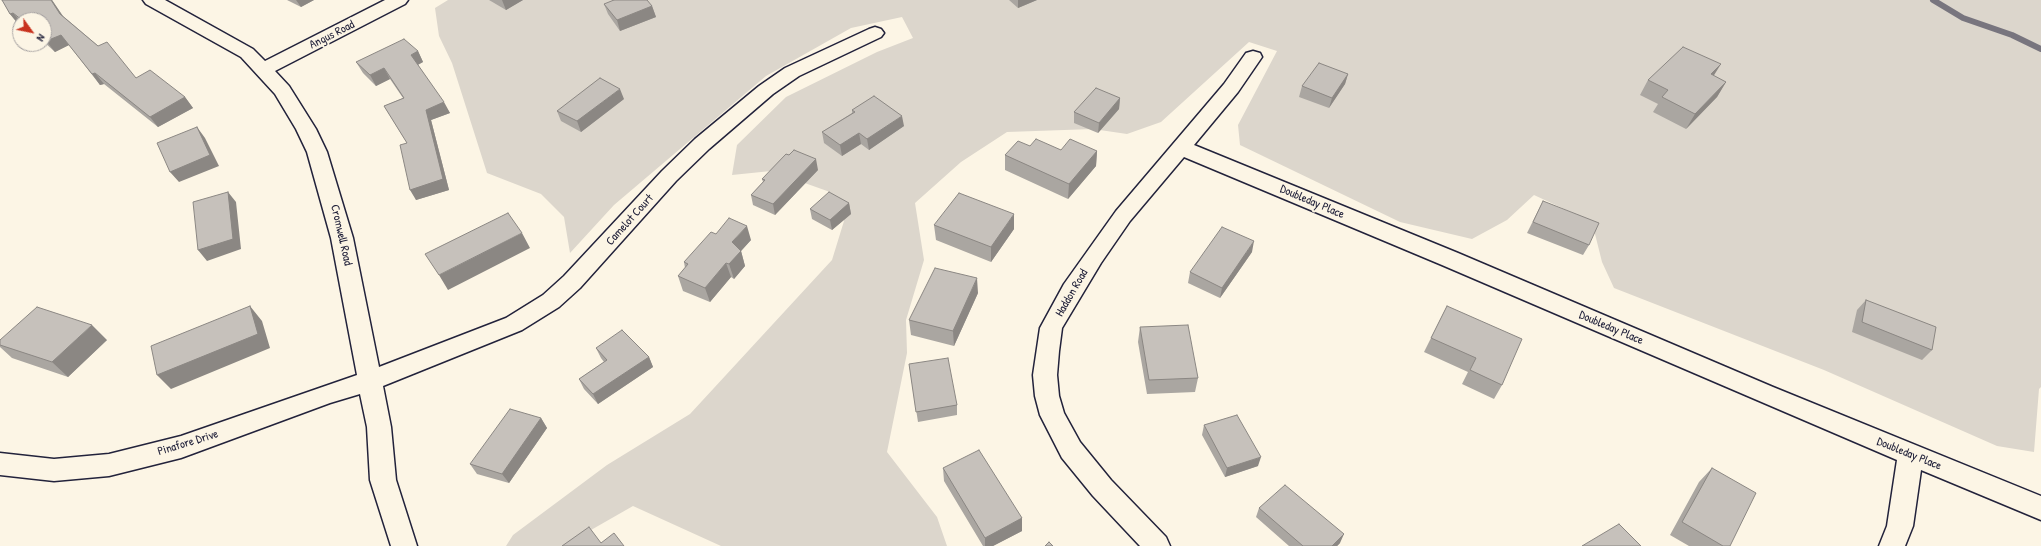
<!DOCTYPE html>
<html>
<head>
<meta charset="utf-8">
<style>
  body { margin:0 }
  #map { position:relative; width:2041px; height:546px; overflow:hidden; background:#fcf5e5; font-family:"Patrick Hand",sans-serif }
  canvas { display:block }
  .north { position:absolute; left:12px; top:12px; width:40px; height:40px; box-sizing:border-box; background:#fcf5e5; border:1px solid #a5a1a1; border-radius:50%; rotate:123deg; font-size:11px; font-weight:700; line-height:16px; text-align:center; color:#22223b }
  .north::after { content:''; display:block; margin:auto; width:14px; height:18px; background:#c8321e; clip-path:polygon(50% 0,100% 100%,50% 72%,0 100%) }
</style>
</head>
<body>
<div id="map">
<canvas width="2041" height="546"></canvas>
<div class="north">N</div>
</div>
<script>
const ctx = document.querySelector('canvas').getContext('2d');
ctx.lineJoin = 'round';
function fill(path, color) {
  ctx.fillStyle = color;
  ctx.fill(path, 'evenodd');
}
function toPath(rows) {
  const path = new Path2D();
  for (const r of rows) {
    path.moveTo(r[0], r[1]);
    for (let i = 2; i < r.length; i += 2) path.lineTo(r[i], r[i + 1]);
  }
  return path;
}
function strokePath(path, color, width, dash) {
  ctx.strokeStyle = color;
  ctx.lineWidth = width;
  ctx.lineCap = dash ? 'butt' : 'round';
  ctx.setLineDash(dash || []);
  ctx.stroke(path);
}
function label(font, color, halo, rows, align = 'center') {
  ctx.font = font + ' "Patrick Hand",sans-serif';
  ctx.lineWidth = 4;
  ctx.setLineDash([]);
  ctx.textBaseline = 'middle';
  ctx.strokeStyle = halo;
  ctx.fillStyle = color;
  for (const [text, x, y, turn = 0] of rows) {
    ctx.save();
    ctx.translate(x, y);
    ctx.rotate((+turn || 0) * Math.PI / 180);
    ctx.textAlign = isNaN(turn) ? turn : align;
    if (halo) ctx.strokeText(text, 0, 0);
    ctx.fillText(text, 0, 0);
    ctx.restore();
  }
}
fill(toPath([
  [448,0,2041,0,2041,387,2039,389,2034,452,1997,446,1824,370,1614,288,1602,262,1592,222,1534,195,1507,220,1472,239,1400,222,1240,145,1238,125,1277,51,1249,42,1161,122,1127,134,1093,129,1007,132,961,162,915,203,924,260,906,320,907,353,887,452,937,517,947,546,721,546,633,506,563,546,506,546,513,535,607,465,690,414,832,260,844,221,830,192,771,171,732,175,737,145,786,97,877,52,913,38,902,17,851,28,766,76,614,205,570,253,564,217,541,194,487,173,452,63,439,36,435,8]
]), '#dcd6cc');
strokePath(toPath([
  [1933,0,1963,18,2012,35,2041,49]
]), '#78757e', 6);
const minor = toPath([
  [143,0,165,0,253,49,265,61,385,0,408,0,405,4,275,71,289,86,316,129,327,152,353,238,379,367,506,318,543,295,564,276,662,171,695,139,759,86,785,68,869,29,875,27,881,29,884,33,881,37,799,76,773,94,709,149,676,181,580,288,559,307,522,330,383,386,391,427,396,480,417,546,391,546,370,480,367,427,360,394,330,403,181,458,109,476,54,481,0,475,0,453,54,459,109,454,181,436,357,375,331,238,307,152,296,129,275,94,241,57,146,4,143,0],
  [1253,51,1260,53,1262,57,1238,92,1194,145,1458,253,1773,387,2041,496,2041,520,1921,470,1913,526,1905,546,1879,546,1887,526,1897,460,1442,265,1184,157,1130,221,1101,263,1062,328,1059,351,1057,375,1059,396,1064,413,1080,442,1111,480,1166,537,1170,546,1140,546,1093,496,1062,458,1040,415,1035,396,1033,375,1040,328,1064,284,1116,211,1224,84,1246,53,1253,51]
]);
strokePath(minor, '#22223b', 3);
fill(minor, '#fcf5e5');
fill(toPath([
  [2,0,52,0,63,16,136,78,185,97,193,108,158,127,104,84,100,85,69,45,55,52,44,42,44,20,20,20,20,24,19,25,10,14],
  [287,0,314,0,301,7],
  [489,0,523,0,506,10],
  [1009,0,1037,0,1018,8],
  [604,4,652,6,656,17,620,31,608,14],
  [418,51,423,62,418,65,450,113,431,120,449,190,416,200,407,143,384,106,403,98,390,79,376,86,363,73,356,62],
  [1348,74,1345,84,1329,108,1299,97,1302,86],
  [1714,76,1726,82,1717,97,1686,129,1653,112,1658,104,1640,95,1648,80],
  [1120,98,1119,109,1098,133,1074,123,1074,112],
  [624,99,581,132,561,121,557,111],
  [852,110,904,126,869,150,861,144,842,156,824,143,822,132,852,113],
  [1030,146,1061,150,1097,151,1096,166,1068,199,1005,170,1005,155],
  [818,170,775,215,753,205,751,195,763,182,762,179],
  [1543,201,1589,245,1583,255,1527,233],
  [849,203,851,214,832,230,812,219,810,209],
  [934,225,1014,229,991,262,936,240],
  [716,234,751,240,741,251,745,266,734,279,731,277,710,302,683,291,678,276,685,268,684,262],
  [1252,252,1220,298,1188,283,1190,272],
  [978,293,954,346,911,335,909,320],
  [1866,300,1932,350,1922,360,1852,332,1857,310],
  [1447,306,1502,385,1494,399,1462,384,1468,372,1424,352],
  [1140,327,1198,378,1195,392,1147,394,1138,342],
  [0,340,107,340,68,377,12,358,0,347],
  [596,348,649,357,653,367,598,404,584,389,579,379,604,362,601,358],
  [909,364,957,405,957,415,918,422],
  [541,418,547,428,509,483,477,474,470,464],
  [1204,425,1258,466,1225,477,1202,435],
  [943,468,1022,518,1022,531,993,546,983,546,944,481],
  [1712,468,1730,546,1689,546,1670,535,1699,482],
  [1259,508,1340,543,1337,546,1289,546,1256,517]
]), '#aaa6a1');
fill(toPath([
  [51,0,52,0,68,24,60,14],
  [296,0,314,0,301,7],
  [502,0,523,0,506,10],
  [1018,0,1037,0,1018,8],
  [652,6,656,17,620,31,617,20],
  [13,13,20,21,20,24,19,25,10,14],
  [61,35,69,45,55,52,46,41],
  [418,51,423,62,417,65,411,55],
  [1721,64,1711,80,1711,74],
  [384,68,390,79,376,86,370,75],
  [95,73,104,84,100,85,92,74],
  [1348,74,1345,84,1329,108,1332,98],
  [1726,82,1717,97,1686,129,1695,114],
  [620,89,624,99,581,132,577,121],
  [185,97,193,108,158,127,150,117],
  [1120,98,1119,109,1098,133,1099,123],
  [444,102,450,113,431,120,449,190,416,200,410,190,426,110],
  [902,116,904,126,869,150,867,139],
  [197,127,205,138,219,166,179,182,170,172],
  [859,133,861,144,842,156,840,145],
  [1097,151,1096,166,1068,199,1069,184],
  [816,159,818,170,775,215,773,204],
  [228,192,236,202,241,249,207,261,198,250],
  [849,203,851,214,832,230,830,220],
  [1014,214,1014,229,991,262,991,247],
  [747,226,751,240,741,251,745,266,734,279,729,264,732,242],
  [522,233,530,248,448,290,439,275],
  [1254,241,1252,252,1220,298,1222,288],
  [726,263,731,277,710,302,705,288],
  [977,278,978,293,954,346,953,331],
  [250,306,262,321,270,348,171,389,157,375],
  [92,325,107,340,68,377,52,362],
  [649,357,653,367,598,404,593,394],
  [541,418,547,428,509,483,502,474],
  [1261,457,1258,466,1225,477,1227,468],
  [1022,518,1022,531,993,546,985,546,985,538],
  [1344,534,1340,543,1337,546,1332,546]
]), '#8b8783');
const building = toPath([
  [2,0,51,0,60,14,98,46,107,42,136,78,150,70,185,97,150,117,95,73,92,74,61,35,46,41,44,39,44,20,22,20,13,13,10,14,2,0],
  [614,0,647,0,652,6,617,20,604,4,614,0],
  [404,39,418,51,411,55,444,102,426,110,443,179,410,190,400,145,407,143,384,106,404,98,384,68,370,75,356,62,404,39],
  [1683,47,1721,64,1711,74,1726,82,1695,114,1662,97,1668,90,1648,80,1683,47],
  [1319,63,1348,74,1332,98,1302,86,1319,63],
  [600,78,620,89,577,121,557,111,600,78],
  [1096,88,1120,98,1099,123,1074,112,1096,88],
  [874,96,902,116,867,139,859,133,840,145,822,132,855,112,852,110,874,96],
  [197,127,210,155,170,172,157,143,197,127],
  [1036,139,1061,150,1070,139,1097,151,1069,184,1005,155,1018,141,1030,146,1036,139],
  [794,150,816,159,773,204,751,195,765,180,762,179,786,154,789,155,794,150],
  [228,192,233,239,198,250,193,202,228,192],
  [829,192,849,203,830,220,810,209,829,192],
  [959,193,1014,214,991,247,934,225,959,193],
  [1543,201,1599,223,1589,245,1533,222,1543,201],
  [508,213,522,233,439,275,425,254,508,213],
  [729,218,747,226,732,242,741,251,729,264,726,263,705,288,678,276,688,264,684,262,711,232,716,234,729,218],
  [1222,227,1254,241,1222,288,1190,272,1222,227],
  [935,268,977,278,953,331,909,320,935,268],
  [1866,300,1936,327,1932,350,1862,322,1866,300],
  [250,306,258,334,157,375,151,346,250,306],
  [1447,306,1522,339,1502,385,1470,370,1476,358,1431,338,1447,306],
  [37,307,92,325,52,362,0,345,0,340,37,307],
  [1188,325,1198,378,1149,380,1140,327,1188,325],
  [622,330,649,357,593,394,579,379,607,360,596,348,622,330],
  [948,358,957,405,916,412,909,364,948,358],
  [510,409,541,418,502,474,470,464,510,409],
  [1237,415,1261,457,1227,468,1204,425,1237,415],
  [979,450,1022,518,985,538,943,468,979,450],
  [1712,468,1756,493,1730,546,1723,546,1682,522,1712,468],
  [1285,485,1344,534,1332,546,1303,546,1259,508,1285,485],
  [1619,524,1641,546,1582,546,1619,524],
  [589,527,601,543,614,533,624,546,562,546,589,527],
  [1049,542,1053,546,1045,546,1049,542]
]);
fill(building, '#c6c1bb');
strokePath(building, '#8b8783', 1);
label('12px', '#22223b', '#fcf5e5', [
  ["Angus Road",332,35,-27],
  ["Doubleday Place",1312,202,23],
  ["Camelot Court",630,220,-48],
  ["Cromwell Road",341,235,77],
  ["Haddon Road",1072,293,-60],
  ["Doubleday Place",1611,328,23],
  ["Pinafore Drive",188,443,-17],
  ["Doubleday Place",1909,454,22]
]);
</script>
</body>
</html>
